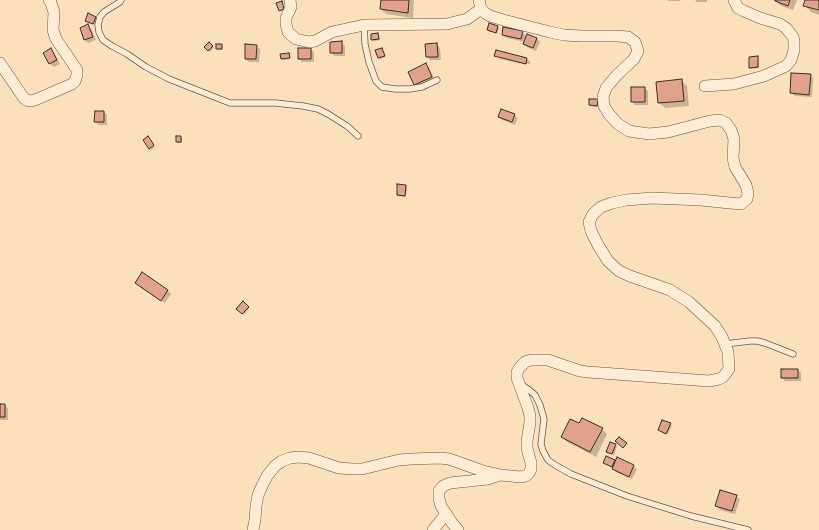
<!DOCTYPE html>
<html>
<head>
<meta charset="utf-8">
<style>
  body { margin:0 }
  canvas { display:block; background:#fae1b9 }
</style>
</head>
<body>
<canvas width="819" height="530"></canvas>
<script>
const ctx = document.querySelector('canvas').getContext('2d');
ctx.lineJoin = 'round';
function fill(path, color) {
  ctx.fillStyle = color;
  ctx.fill(path, 'evenodd');
}
function toPath(rows) {
  const path = new Path2D();
  for (const r of rows) {
    path.moveTo(r[0], r[1]);
    for (let i = 2; i < r.length; i += 2) path.lineTo(r[i], r[i + 1]);
  }
  return path;
}
function strokePath(path, color, width, dash) {
  ctx.strokeStyle = color;
  ctx.lineWidth = width;
  ctx.lineCap = dash ? 'butt' : 'round';
  ctx.setLineDash(dash || []);
  ctx.stroke(path);
}
fill(toPath([
  [382,0,414,0,413,18,386,14,381,9],
  [668,0,680,0,680,1,668,1],
  [695,0,707,0,707,2,697,2],
  [776,0,797,0,793,10,781,6,776,1],
  [806,0,819,0,819,15,811,12,804,5],
  [88,14,97,19,95,25,86,21],
  [490,24,498,27,499,28,497,34,489,31,488,30],
  [88,26,91,29,96,40,88,43,85,40],
  [522,32,527,37,537,39,540,42,536,51,527,47,524,44,525,42,506,38,503,35],
  [378,34,379,35,380,40,374,41,372,39],
  [341,42,345,46,345,56,335,56,331,53],
  [209,43,214,48,210,52,205,47],
  [437,44,440,48,441,60,430,60,427,56],
  [222,45,223,46,223,50,218,50,217,49],
  [256,46,260,49,259,62,249,62,246,59],
  [311,49,314,52,314,62,302,62,299,59],
  [382,49,383,50,385,57,380,59,378,58],
  [51,50,54,53,60,64,54,67,50,64,44,53],
  [497,51,527,59,530,62,530,64,498,56,498,58,529,66,499,59,495,55],
  [289,54,290,55,290,59,283,60,282,58],
  [757,57,759,59,759,68,751,69,750,67],
  [426,64,429,68,435,80,418,88,415,85,409,72],
  [810,75,813,78,812,97,795,96,791,93],
  [681,80,687,86,689,106,665,108,659,103,657,83],
  [645,88,648,91,648,105,635,105,632,101],
  [597,100,599,102,598,107,591,106,590,105],
  [104,112,107,115,107,125,99,125,95,122],
  [514,115,518,118,515,125,502,120,499,117],
  [177,137,181,137,182,138,182,143,178,143,177,141],
  [149,139,155,147,151,150,144,140],
  [406,186,407,187,406,197,399,196,398,195],
  [142,274,168,291,171,294,165,303,139,286],
  [243,303,249,309,244,315,237,309],
  [798,370,801,373,801,381,785,381,782,378],
  [0,405,5,405,8,408,8,420,0,420],
  [670,424,672,426,668,434,659,430],
  [580,425,602,429,607,434,596,457,567,442,562,437],
  [610,443,617,446,614,455,607,452],
  [614,461,616,462,634,466,637,469,632,479,616,472,613,469,614,467,606,464],
  [736,496,740,499,735,514,720,510,716,506]
]), '#0003');
const building = toPath([
  [381,0,409,0,408,13,380,9,381,0],
  [775,0,790,0,788,6,775,1,775,0],
  [805,0,819,0,819,10,803,6,805,0],
  [282,1,284,9,279,11,276,3,282,1],
  [88,13,96,17,93,24,85,21,88,13],
  [489,23,498,26,496,33,487,30,489,23],
  [88,24,93,37,84,40,80,28,88,24],
  [503,27,523,31,521,39,502,35,503,27],
  [378,33,379,39,371,40,371,34,378,33],
  [527,34,537,38,533,48,523,44,527,34],
  [342,41,342,53,330,53,330,42,342,41],
  [209,42,213,46,208,51,204,47,209,42],
  [437,43,438,57,426,57,425,44,437,43],
  [216,44,222,44,222,49,216,49,216,44],
  [245,44,257,45,256,59,245,59,245,44],
  [51,48,57,60,49,64,43,53,51,48],
  [298,48,311,48,311,59,298,59,298,48],
  [382,48,385,56,378,58,375,50,382,48],
  [496,50,527,58,526,64,494,56,496,50],
  [289,53,290,58,281,59,280,54,289,53],
  [758,56,758,67,749,68,749,57,758,56],
  [426,63,432,77,414,85,408,72,426,63],
  [791,73,811,74,809,95,790,93,791,73],
  [682,79,684,101,658,103,656,82,682,79],
  [631,87,645,87,645,102,631,102,631,87],
  [589,99,598,99,597,106,589,105,589,99],
  [501,109,515,114,512,122,498,117,501,109],
  [95,111,104,111,104,122,94,122,95,111],
  [148,136,154,145,149,149,143,140,148,136],
  [176,136,181,136,181,142,176,142,176,136],
  [397,184,406,185,405,196,397,195,397,184],
  [142,272,168,290,161,301,135,283,142,272],
  [243,301,249,307,242,314,236,309,243,301],
  [781,369,798,369,798,378,781,378,781,369],
  [0,404,5,404,5,417,0,417,0,404],
  [582,418,603,428,590,452,561,437,570,419,579,423,582,418],
  [662,420,671,423,666,434,658,430,662,420],
  [619,437,627,443,623,448,615,441,619,437],
  [610,442,616,444,612,454,606,452,610,442],
  [606,456,615,460,612,467,603,463,606,456],
  [617,457,634,465,629,477,612,469,617,457],
  [720,490,737,495,732,511,715,506,720,490]
]);
fill(building, '#e1a28c');
strokePath(building, '#383026', 1);
const service = toPath([
  [121,0,120,2,104,12,100,17,98,25,99,32,103,40,112,46,127,54,146,67,169,79,230,103,275,103,303,106,318,109,328,114,347,126,358,136],
  [364,25,365,44,369,62,376,81,382,87,395,89,409,89,422,87,437,80],
  [725,344,750,341,757,341,765,343,793,354],
  [520,384,528,389,535,395,540,405,544,419,541,444,543,451,548,460,555,465,571,474,627,496,691,516,748,530]
]);
const minor = toPath([
  [290,0,291,7,286,18,286,24,288,32,296,39,309,42,315,41,332,32,364,25,447,24,467,19,481,9],
  [0,63,23,97,26,100,31,101,35,100,72,84,75,81,77,75,77,70,56,39,53,30,54,12,51,3,49,0],
  [705,86,734,84,764,76,786,66,791,60,794,50,794,41,793,37,786,28,780,24,760,18,744,11,738,8,734,0],
  [253,530,255,520,256,506,258,495,262,486,267,476,275,466,282,461,290,458,298,457,309,458,339,468,353,469,362,469,399,460,411,459,440,458,449,459,483,471,501,475,520,477,526,476,529,473,531,469,531,463,527,448,527,441,530,422,530,416,528,408,517,378,517,372,520,367,525,362,531,360,548,360,580,371,588,372,709,381,719,379,723,377,729,369,728,352,722,337,715,326,689,302,670,290,630,276,619,271,608,261,598,245,591,231,589,222,593,214,601,207,612,203,626,200,652,198,701,200,730,203,741,204,747,199,748,193,746,185,735,167,733,158,734,139,731,130,726,123,720,120,710,121,668,132,649,134,629,131,618,124,609,114,604,106,603,97,606,88,616,76,634,59,638,51,635,42,628,37,617,36,581,36,564,35,550,32,507,21,490,16,485,13,481,9,479,0],
  [433,530,446,514],
  [458,530,452,523,441,506,439,499,439,491,443,486,450,483,488,479,500,475]
]);
strokePath(service, '#685c4b', 7);
strokePath(minor, '#685c4b', 12);
strokePath(service, '#fcecd2', 5.5);
strokePath(minor, '#fcecd2', 11);
</script>
</body>
</html>
